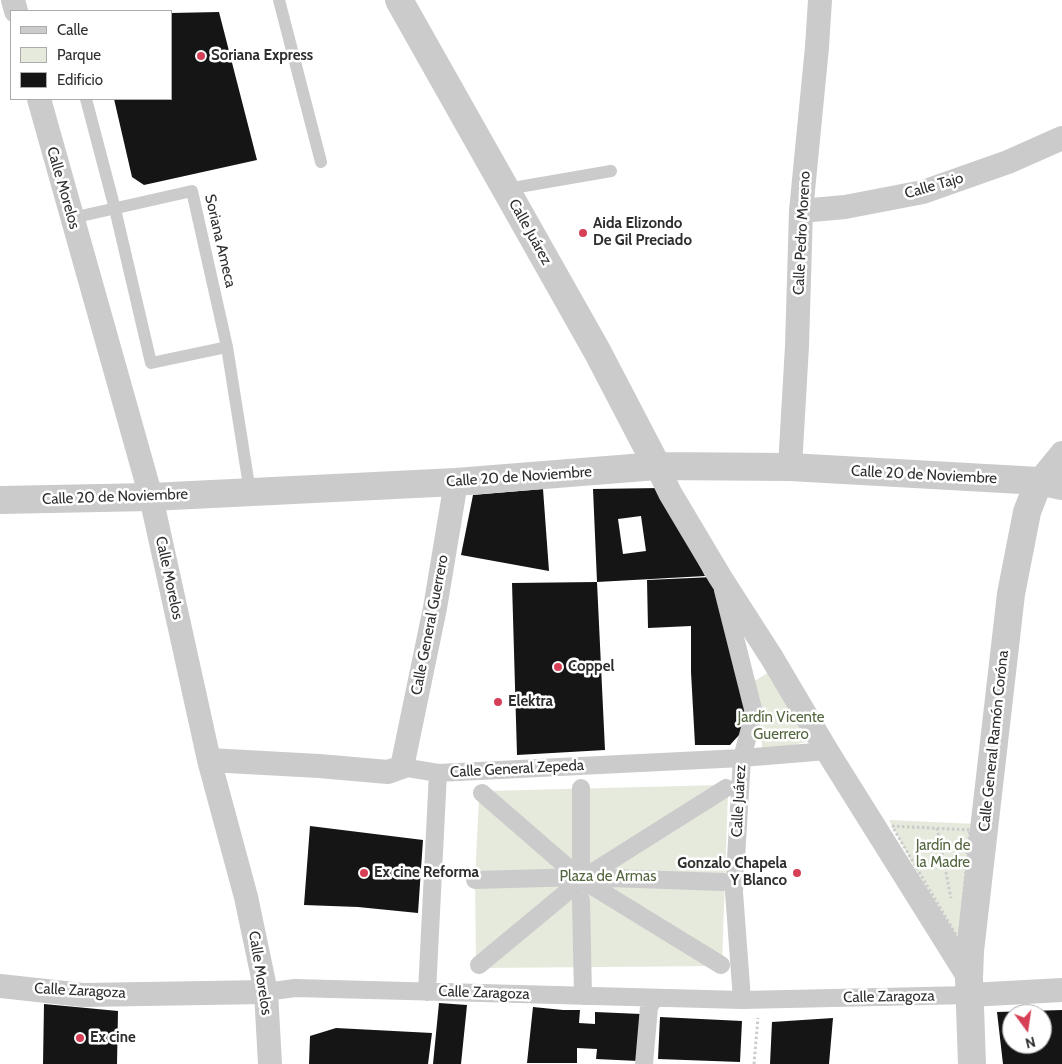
<!DOCTYPE html>
<html>
<head>
<meta charset="utf-8">
<style>
  body { margin:0 }
  #map { position:relative; width:1062px; height:1064px; overflow:hidden; background:#fff; font-family:Cabin,sans-serif }
  canvas { display:block }
  .legend { position:absolute; left:10px; top:10px; width:162px; height:90px; box-sizing:border-box; background:#fff; border:1px solid #ababab; margin:0; padding:6px 9px; list-style:none; font-size:15px; color:#2e2e2e }
  .legend li { display:flex; align-items:center; gap:10px; height:25px }
  .legend b { width:25px; border:1px solid #ababab }
  .north { position:absolute; left:1002px; top:1004px; width:50px; height:50px; box-sizing:border-box; background:#fff; border:1px solid #ababab; border-radius:50%; rotate:166deg; font-size:14px; font-weight:700; line-height:20px; text-align:center; color:#2e2e2e }
  .north::after { content:''; display:block; margin:auto; width:18px; height:22px; background:#d63f55; clip-path:polygon(50% 0,100% 100%,50% 72%,0 100%) }
</style>
</head>
<body>
<div id="map">
<canvas width="1062" height="1064"></canvas>
<ul class="legend">
<li><b style="height:6px;background:#cbcbcb"></b>Calle</li>
<li><b style="height:14px;background:#e5eadd"></b>Parque</li>
<li><b style="height:14px;background:#151515"></b>Edificio</li>
</ul>
<div class="north">N</div>
</div>
<script>
const ctx = document.querySelector('canvas').getContext('2d');
ctx.lineJoin = 'round';
function fill(path, color) {
  ctx.fillStyle = color;
  ctx.fill(path, 'evenodd');
}
function toPath(rows) {
  const path = new Path2D();
  for (const r of rows) {
    path.moveTo(r[0], r[1]);
    for (let i = 2; i < r.length; i += 2) path.lineTo(r[i], r[i + 1]);
  }
  return path;
}
function strokePath(path, color, width, dash) {
  ctx.strokeStyle = color;
  ctx.lineWidth = width;
  ctx.lineCap = dash ? 'butt' : 'round';
  ctx.setLineDash(dash || []);
  ctx.stroke(path);
}
function label(font, color, halo, rows, align = 'center') {
  ctx.font = font + ' Cabin,sans-serif';
  ctx.lineWidth = 5;
  ctx.setLineDash([]);
  ctx.textBaseline = 'middle';
  ctx.strokeStyle = halo;
  ctx.fillStyle = color;
  for (const [text, x, y, turn = 0] of rows) {
    ctx.save();
    ctx.translate(x, y);
    ctx.rotate((+turn || 0) * Math.PI / 180);
    ctx.textAlign = isNaN(turn) ? turn : align;
    if (halo) ctx.strokeText(text, 0, 0);
    ctx.fillText(text, 0, 0);
    ctx.restore();
  }
}
fill(toPath([
  [769,672,816,739,763,753,753,682],
  [721,785,728,794,722,963,720,966,483,968,476,960,475,880,479,797,486,791],
  [889,820,977,824,964,957,892,826]
]), '#e5eadd');
fill(toPath([
  [219,12,257,160,144,185,132,177,114,99,171,99,171,13],
  [661,488,705,576,597,582,605,750,517,755,512,583,597,582,593,489],
  [641,516,646,551,623,554,618,519],
  [543,489,549,571,461,555,473,495],
  [713,577,750,723,730,745,695,745,691,672,691,626,648,628,647,580],
  [310,826,423,840,418,913,358,907,304,905],
  [439,1003,467,1005,461,1064,433,1064],
  [44,1004,118,1011,117,1064,43,1064],
  [533,1007,563,1010,580,1010,579,1023,595,1024,595,1012,641,1014,638,1061,596,1059,597,1049,577,1048,577,1063,527,1063],
  [1062,1010,1062,1064,1003,1064,997,1012],
  [1012,1014,1042,1014,1042,1044,1012,1044],
  [660,1017,742,1021,740,1062,658,1059],
  [833,1018,829,1064,770,1064,772,1022],
  [336,1028,432,1033,428,1064,309,1064,310,1036]
]), '#151515');
strokePath(toPath([
  [892,826,970,830,959,940,892,826],
  [937,828,951,898],
  [754,1064,758,1018]
]), '#cbcbcb', 3, [2.5, 2.5]);
strokePath(toPath([
  [279,0,321,162],
  [86,99,115,209,151,363,227,347],
  [507,189,611,171],
  [72,218,192,191,227,347,250,492]
]), '#cbcbcb', 12);
strokePath(toPath([
  [723,590,754,713,742,758,734,892,742,1000],
  [402,767,438,773,742,758,827,751],
  [482,793,581,879,721,965],
  [581,877,581,788],
  [475,880,581,877,723,882],
  [581,900,583,996],
  [479,965,585,877,726,788],
  [266,992,295,988,742,1000,970,995],
  [427,992,438,773],
  [644,1064,649,1007,652,1002,649,998]
]), '#cbcbcb', 18);
strokePath(toPath([
  [13,0,16,11],
  [39,99,151,497,209,760,246,897,266,992,270,1064],
  [801,211,845,207,923,192,1008,162,1062,138],
  [657,466,670,493,720,577,772,658,827,751,969,978],
  [790,467,797,346,801,211,817,47,820,0],
  [1039,481,1062,453],
  [209,760,319,766,388,772,402,767,435,608,456,482],
  [0,986,83,995,266,992],
  [970,995,1062,990]
]), '#cbcbcb', 24);
strokePath(toPath([
  [399,0,597,351,657,466],
  [0,500,151,497,456,482,657,466,790,467,1039,481,1062,486],
  [972,1064,969,978,970,951,1011,594,1027,512,1039,481]
]), '#cbcbcb', 28);
for (const [x, y, r, color] of [
  [201,56,5,"#d63f55"],
  [583,233,5,"#d63f55"],
  [558,667,5,"#d63f55"],
  [498,702,5,"#d63f55"],
  [364,873,5,"#d63f55"],
  [797,873,5,"#d63f55"],
  [80,1038,5,"#d63f55"]
]) {
  const dot = new Path2D();
  dot.arc(x, y, r, 0, 2 * Math.PI);
  ctx.fillStyle = color;
  ctx.fill(dot);
  strokePath(dot, '#fff', 2);
}
label('bold 15px', '#2e2e2e', '#fff', [
  ["Soriana Express",211,56],
  ["Aida Elizondo",593,224],
  ["De Gil Preciado",593,241],
  ["Coppel",568,667],
  ["Elektra",508,702],
  ["Gonzalo Chapela",787,864,"right"],
  ["Y Blanco",787,881,"right"],
  ["Ex cine Reforma",374,873],
  ["Ex cine",90,1038]
], 'left');
label('15px', '#2e2e2e', '#fff', [
  ["Calle Tajo",934,186,-16],
  ["Calle Morelos",63,188,74],
  ["Calle Juárez",530,232,61],
  ["Calle Pedro Moreno",802,233,-87],
  ["Soriana Ameca",220,241,77],
  ["Calle 20 de Noviembre",924,475,3],
  ["Calle 20 de Noviembre",519,477,-4],
  ["Calle 20 de Noviembre",115,497,-2],
  ["Calle Morelos",169,578,78],
  ["Calle General Guerrero",430,625,-79],
  ["Calle General Ramón Coróna",994,741,-84],
  ["Calle General Zepeda",517,769,-3],
  ["Calle Juárez",739,801,-87],
  ["Calle Morelos",260,973,81],
  ["Calle Zaragoza",80,991,3],
  ["Calle Zaragoza",484,993,2],
  ["Calle Zaragoza",889,997,-1]
]);
label('15px', '#54663f', '#fff', [
  ["Jardín Vicente",781,718],
  ["Guerrero",781,735],
  ["Jardín de",943,846],
  ["la Madre",943,863],
  ["Plaza de Armas",608,877]
]);
</script>
</body>
</html>
